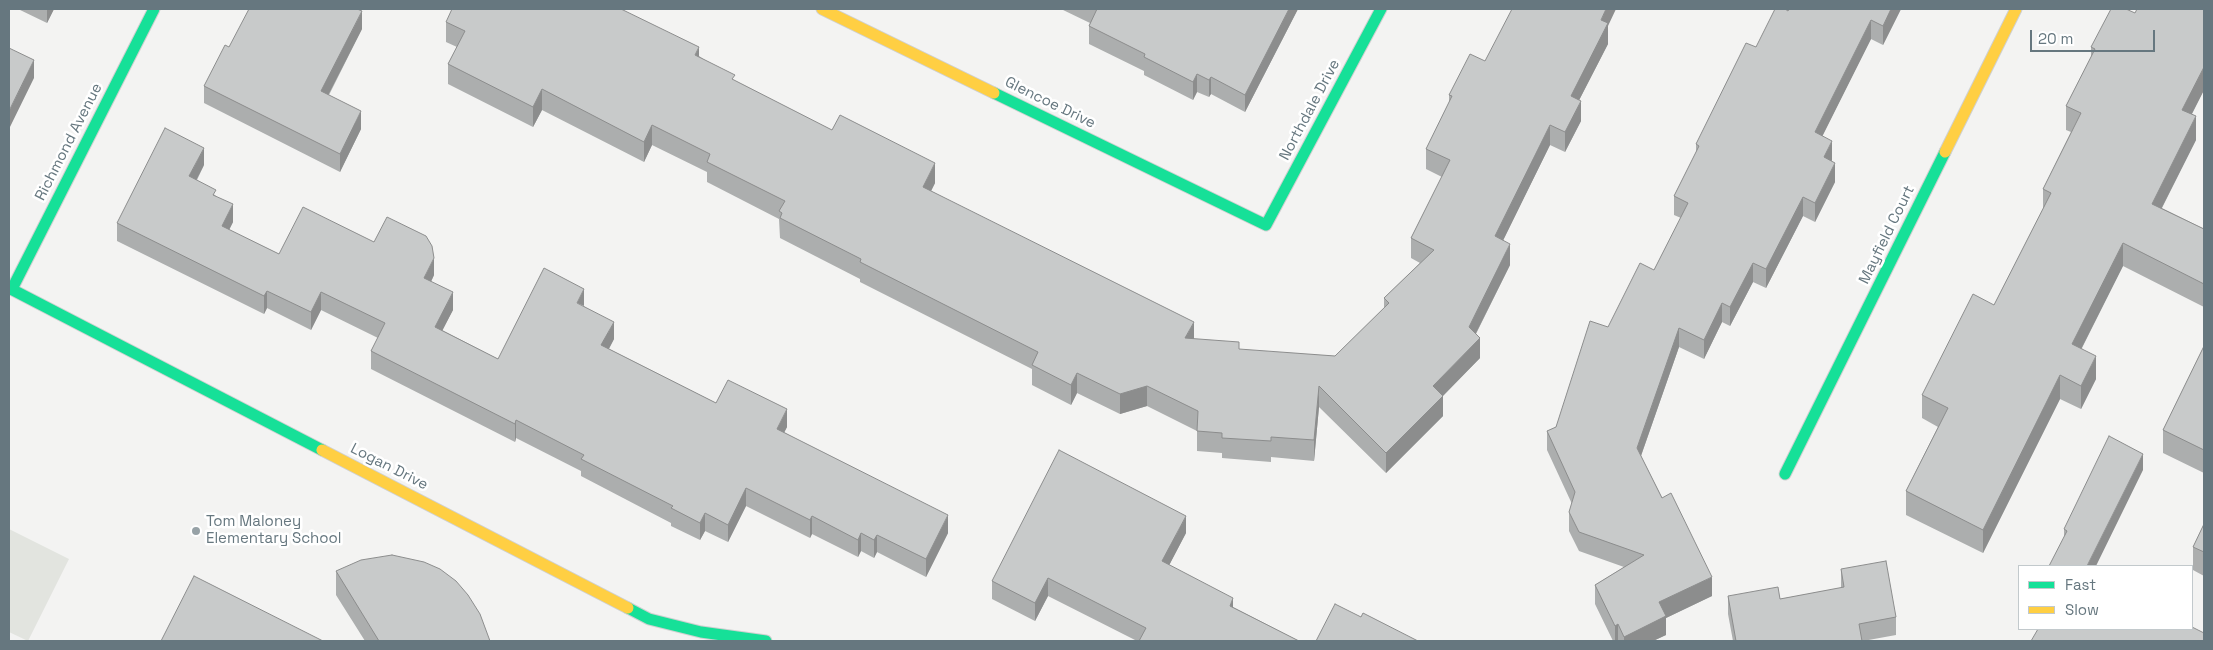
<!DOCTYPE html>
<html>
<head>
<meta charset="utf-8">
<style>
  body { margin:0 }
  #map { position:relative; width:2213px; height:650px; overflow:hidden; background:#f3f3f2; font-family:"Space Grotesk",sans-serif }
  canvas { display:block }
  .frame { position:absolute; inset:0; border:10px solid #66777f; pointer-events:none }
  .legend { position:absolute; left:2018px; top:565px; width:175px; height:65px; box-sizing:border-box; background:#fff; border:1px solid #c2c9cc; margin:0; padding:6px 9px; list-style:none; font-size:15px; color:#66777f }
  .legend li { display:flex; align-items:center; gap:10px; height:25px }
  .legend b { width:25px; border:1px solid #c2c9cc }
  .scale { position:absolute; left:2030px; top:30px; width:125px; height:22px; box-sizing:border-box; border:2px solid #66777f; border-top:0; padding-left:6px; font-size:15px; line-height:18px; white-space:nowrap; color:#66777f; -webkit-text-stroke:4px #fff; paint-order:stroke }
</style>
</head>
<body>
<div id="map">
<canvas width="2213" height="650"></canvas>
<div class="frame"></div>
<ul class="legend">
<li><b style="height:6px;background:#16e098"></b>Fast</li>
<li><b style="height:6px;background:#ffcf43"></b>Slow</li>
</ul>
<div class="scale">20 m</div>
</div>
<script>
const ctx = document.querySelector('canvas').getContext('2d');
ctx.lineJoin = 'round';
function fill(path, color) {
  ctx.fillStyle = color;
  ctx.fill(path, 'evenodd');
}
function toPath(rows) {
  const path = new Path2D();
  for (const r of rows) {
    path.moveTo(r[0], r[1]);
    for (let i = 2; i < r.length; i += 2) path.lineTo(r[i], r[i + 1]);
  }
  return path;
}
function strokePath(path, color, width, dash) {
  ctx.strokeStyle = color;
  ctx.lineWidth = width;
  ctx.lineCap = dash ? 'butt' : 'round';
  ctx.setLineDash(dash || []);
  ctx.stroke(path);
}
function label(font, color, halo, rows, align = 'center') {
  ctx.font = font + ' "Space Grotesk",sans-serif';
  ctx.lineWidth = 5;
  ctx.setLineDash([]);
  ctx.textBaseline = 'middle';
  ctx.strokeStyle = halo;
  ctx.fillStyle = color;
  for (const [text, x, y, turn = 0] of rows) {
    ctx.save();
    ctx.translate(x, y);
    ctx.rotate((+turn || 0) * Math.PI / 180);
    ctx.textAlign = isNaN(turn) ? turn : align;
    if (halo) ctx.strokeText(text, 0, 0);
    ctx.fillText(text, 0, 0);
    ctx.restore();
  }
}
fill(toPath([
  [9,529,69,559,28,641,9,632]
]), '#e2e4df');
const fast = toPath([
  [994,93,1266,225,1381,9],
  [9,288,322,450],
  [12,289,154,9],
  [1785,474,1945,152],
  [628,608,649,619,701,632,766,641]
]);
const slow = toPath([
  [822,9,994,93],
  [1945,152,2016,9],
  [322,450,628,608]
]);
strokePath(fast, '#cfd0d0', 13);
strokePath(slow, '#cfd0d0', 13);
strokePath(fast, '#16e098', 11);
strokePath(slow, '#ffcf43', 11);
fill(toPath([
  [18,9,54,9,47,23],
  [1061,9,1298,9,1245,112,1211,94,1209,97,1197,92,1193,100,1144,75,1144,71,1089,44,1089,26,1090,23],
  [1789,9,1901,9,1883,45,1871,39,1822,136,1832,160,1831,161,1835,182,1815,222,1803,216,1766,288,1753,282,1730,326,1722,322,1704,359,1679,347,1641,456,1712,596,1666,618,1666,635,1653,641,1613,641,1595,604,1595,585,1624,567,1579,551,1569,531,1569,512,1572,504,1547,450,1547,431,1556,427,1608,327,1654,270,1681,218,1674,215,1674,196,1696,153,1696,144,1756,47],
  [2204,9,2204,90,2192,114,2196,140,2162,208,2204,229,2204,307,2123,266,2082,348,2096,379,2081,409,2060,399,1983,553,1906,515,1906,491,1938,427,1922,418,1922,395,1994,305,2043,209,2043,189,2071,132,2066,130,2066,106,2091,57,2091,47,2135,13],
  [446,22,699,56,735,81,935,183,931,191,1194,339,1239,350,1335,356,1384,308,1384,298,1420,263,1411,258,1411,238,1442,177,1426,169,1426,149,1449,103,1449,95,1485,61,1608,26,1608,44,1579,100,1581,121,1565,152,1550,145,1503,240,1510,265,1476,334,1480,358,1443,396,1443,416,1386,473,1319,407,1314,461,1271,457,1271,462,1222,458,1222,453,1197,451,1197,431,1147,406,1120,414,1077,393,1071,405,1032,385,1032,369,860,282,860,279,780,238,779,219,707,182,707,172,652,145,644,162,542,110,533,127,448,84,448,64,457,47,446,42],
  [362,29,329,95,361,129,340,172,204,103,204,86],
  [204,165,197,180,216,196,233,222,229,230,279,254,434,275,431,282,453,310,442,330,498,359,584,306,614,339,609,349,716,403,787,427,784,432,948,533,926,577,877,552,874,558,861,551,858,557,812,534,810,538,746,506,728,542,705,531,700,540,671,526,671,523,581,476,581,471,516,438,515,442,371,369,371,351,378,338,321,310,311,330,267,308,264,314,117,241,117,223],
  [2204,346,2204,473,2163,453,2163,430],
  [2143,470,2064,537,2064,529],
  [2204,524,2204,576,2193,570,2193,547],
  [1186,533,1169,565,1233,607,1299,641,1137,641,1048,596,1035,621,992,599,992,581],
  [1841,569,1896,617,1896,635,1863,641,1733,641,1728,614,1728,596,1780,599,1841,588],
  [336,571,490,641,365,641,336,595]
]), '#acaeae');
fill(toPath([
  [47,9,54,9,47,23],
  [1289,9,1298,9,1245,112,1245,95],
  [1606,9,1616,9,1608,26,1608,44,1571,116,1571,96,1601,20],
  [1891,9,1901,9,1883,45,1883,26],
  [362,11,362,29,321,109,321,91],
  [1871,20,1871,39,1815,151,1815,132],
  [699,47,699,67,695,55],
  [34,60,34,78,9,129,9,111],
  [2204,67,2204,90,2182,133,2182,110],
  [1197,74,1197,92,1193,100,1193,82],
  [1211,77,1211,94,1209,97,1209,80],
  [542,89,542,110,533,127,533,107],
  [1581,101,1581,121,1565,152,1565,132],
  [361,111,361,129,340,172,340,154],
  [2196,116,2196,140,2152,227,2152,204],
  [652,125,652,145,644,162,644,142],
  [1550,125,1550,145,1495,257,1495,236],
  [1832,141,1832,160,1824,176,1824,157],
  [204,148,204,165,189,194,189,176],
  [935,163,935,183,923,207,923,187],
  [1835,163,1835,182,1815,222,1815,203],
  [1803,197,1803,216,1766,288,1766,269],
  [233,204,233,222,222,244,222,226],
  [2123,243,2123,266,2072,367,2072,344],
  [1510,244,1510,265,1469,347,1469,327],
  [434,258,434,275,424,296,424,278],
  [1753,263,1753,282,1730,326,1730,307],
  [584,289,584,306,577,303],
  [267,291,267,308,264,314,264,296],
  [321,292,321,310,311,330,311,312],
  [453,292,453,310,435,345,435,327],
  [1722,303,1722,322,1704,359,1704,340],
  [614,322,614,339,601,363,601,345],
  [1194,322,1194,342,1185,338],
  [1679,328,1679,347,1637,467,1637,448],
  [1480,338,1480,358,1433,406,1433,386],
  [2096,356,2096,379,2081,409,2081,386],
  [1077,373,1077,393,1071,405,1071,385],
  [2060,375,2060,399,1983,553,1983,530],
  [1147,386,1147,406,1120,414,1120,394],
  [1319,386,1319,407,1314,461,1314,440],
  [1443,396,1443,416,1386,473,1386,453],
  [787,409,787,427,777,447,777,429],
  [516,420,516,438,515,442,515,424],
  [2143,454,2143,470,2096,566,2087,566],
  [746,488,746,506,728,542,728,525],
  [705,513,705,531,700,540,700,523],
  [948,515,948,533,926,577,926,559],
  [812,516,812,534,810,538,810,520],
  [1186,516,1186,533,1162,579,1162,561],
  [861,533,861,551,858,557,858,540],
  [877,535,877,552,874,558,874,540],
  [1712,577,1712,596,1666,618,1666,635,1653,641,1624,641,1624,637,1659,602],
  [1048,578,1048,596,1035,621,1035,603],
  [1233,598,1233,616,1230,606],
  [1618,624,1618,641,1615,641,1615,626]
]), '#8c8d8d');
const building = toPath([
  [249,9,357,9,362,11,321,91,361,111,340,154,204,86,225,45,229,47,249,9],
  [452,9,621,9,699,47,695,55,735,75,732,79,832,130,840,115,935,163,923,187,1194,322,1185,338,1239,342,1239,349,1335,356,1389,303,1384,298,1434,250,1411,238,1450,160,1426,149,1452,96,1449,95,1470,54,1485,61,1512,9,1606,9,1601,20,1608,23,1571,96,1581,101,1565,132,1550,125,1495,236,1510,244,1469,327,1480,338,1433,386,1443,396,1386,453,1319,386,1314,440,1271,437,1271,441,1222,438,1222,433,1197,431,1198,411,1147,386,1120,394,1077,373,1071,385,1032,365,1038,352,860,262,861,259,780,218,782,213,779,211,785,201,707,162,710,154,652,125,644,142,542,89,533,107,448,64,465,31,446,22,452,9],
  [1096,9,1289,9,1245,95,1211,77,1209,80,1197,74,1193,82,1144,57,1145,54,1089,26,1097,9,1096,9],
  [1775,9,1785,9,1788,11,1789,9,1891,9,1883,26,1871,20,1815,132,1832,141,1824,157,1835,163,1815,203,1803,197,1766,269,1753,263,1730,307,1722,303,1704,340,1679,328,1637,448,1662,498,1671,493,1712,577,1659,602,1666,616,1624,637,1618,624,1615,626,1595,585,1644,555,1579,532,1569,512,1575,492,1547,431,1556,427,1590,321,1608,327,1640,263,1654,270,1688,203,1674,196,1699,146,1696,144,1746,43,1756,47,1775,9],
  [2111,9,2126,9,2135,13,2137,9,2204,9,2204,67,2182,110,2196,116,2152,204,2204,229,2204,284,2123,243,2072,344,2096,356,2081,386,2060,375,1983,530,1906,491,1948,408,1922,395,1973,294,1994,305,2051,193,2043,189,2081,113,2066,106,2095,49,2091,47,2111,9],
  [9,48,34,60,9,111,9,48],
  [165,128,204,148,189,176,216,190,213,195,233,204,222,226,279,254,303,207,374,242,387,217,426,236,432,246,434,258,424,278,453,292,435,327,498,359,544,268,584,289,577,303,614,322,601,345,716,403,728,380,787,409,777,429,948,515,926,559,877,535,874,540,861,533,858,540,812,516,810,520,746,488,728,525,705,513,700,523,671,508,673,506,581,459,584,455,516,420,515,424,371,351,385,323,321,292,311,312,267,291,264,296,117,223,165,128],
  [2204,346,2204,450,2163,430,2204,346],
  [2109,436,2143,454,2087,566,2049,566,2067,531,2064,529,2109,436],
  [1059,450,1186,516,1162,561,1233,598,1230,606,1299,641,1139,641,1146,628,1048,578,1035,603,992,581,1059,450],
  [2204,524,2204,552,2193,547,2204,524],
  [392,555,424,562,440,569,456,581,468,595,480,614,490,641,379,641,336,571,361,560,392,555],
  [1886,561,1896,617,1859,624,1862,641,1736,641,1728,596,1778,587,1780,599,1844,587,1841,569,1886,561],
  [194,576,323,641,161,641,194,576],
  [1335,604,1361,617,1363,613,1418,641,1316,641,1335,604],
  [2192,627,2204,633,2204,641,2031,641,2038,629,2192,629,2192,627]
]);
fill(building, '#c8caca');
strokePath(building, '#8c8d8d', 1);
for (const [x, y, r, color] of [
  [196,531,5,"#97a2a7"]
]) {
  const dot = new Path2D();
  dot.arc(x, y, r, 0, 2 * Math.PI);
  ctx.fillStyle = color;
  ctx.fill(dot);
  strokePath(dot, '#fff', 2);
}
label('15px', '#66777f', '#fff', [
  ["Glencoe Drive",1050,103,26],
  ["Northdale Drive",1310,110,-62],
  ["Richmond Avenue",69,142,-63],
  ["Mayfield Court",1887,235,-64],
  ["Logan Drive",389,467,27]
]);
label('15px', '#66777f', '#fff', [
  ["Tom Maloney",206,522],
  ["Elementary School",206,539]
], 'left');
</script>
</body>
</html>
